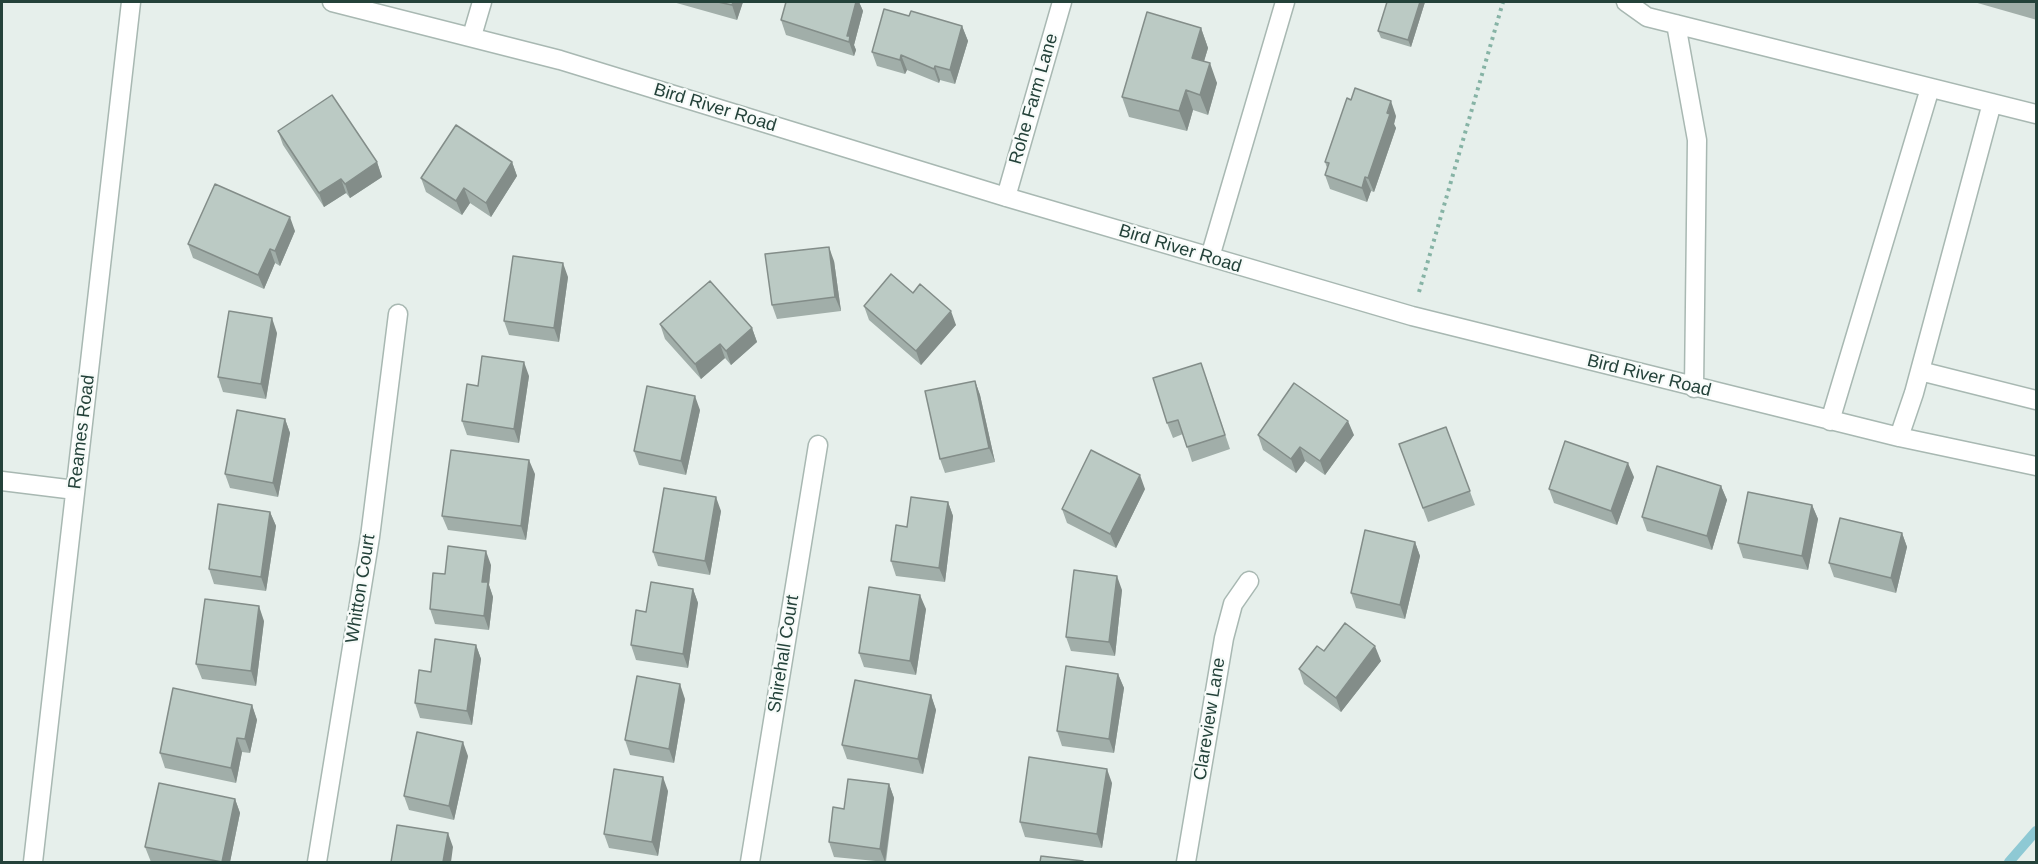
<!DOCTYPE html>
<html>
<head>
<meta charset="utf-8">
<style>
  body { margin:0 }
  #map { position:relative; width:2038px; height:864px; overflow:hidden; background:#e6efeb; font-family:Arial,sans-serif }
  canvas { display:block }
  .frame { position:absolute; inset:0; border:3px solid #24423a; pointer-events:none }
</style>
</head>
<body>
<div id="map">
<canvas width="2038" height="864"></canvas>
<div class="frame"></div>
</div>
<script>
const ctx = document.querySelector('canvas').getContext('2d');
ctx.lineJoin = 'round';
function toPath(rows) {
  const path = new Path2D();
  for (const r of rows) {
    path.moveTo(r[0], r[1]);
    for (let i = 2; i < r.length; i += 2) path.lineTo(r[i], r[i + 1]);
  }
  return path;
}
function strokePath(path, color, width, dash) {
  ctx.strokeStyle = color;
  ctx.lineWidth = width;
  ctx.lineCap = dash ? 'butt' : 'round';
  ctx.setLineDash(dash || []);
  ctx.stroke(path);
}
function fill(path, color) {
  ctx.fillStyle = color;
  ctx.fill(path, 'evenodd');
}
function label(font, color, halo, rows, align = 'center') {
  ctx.font = font + ' Arial,sans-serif';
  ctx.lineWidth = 4.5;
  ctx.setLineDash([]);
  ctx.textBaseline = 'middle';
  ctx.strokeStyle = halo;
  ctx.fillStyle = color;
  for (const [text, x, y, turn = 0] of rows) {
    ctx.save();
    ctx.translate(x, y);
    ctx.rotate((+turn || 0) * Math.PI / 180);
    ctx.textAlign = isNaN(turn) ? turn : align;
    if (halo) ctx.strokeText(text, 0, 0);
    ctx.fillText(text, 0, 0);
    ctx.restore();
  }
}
strokePath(toPath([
  [2009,862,2036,831]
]), '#8ec9d4', 10);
const minor = toPath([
  [332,2,560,60,1006,197,1412,316,1899,437,2036,466],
  [1626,2,1647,17,2036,114],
  [1676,24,1697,140,1694,388],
  [472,36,482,2],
  [1006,197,1062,2],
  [1210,257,1285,2],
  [1920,371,2036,400],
  [1830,421,1930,88],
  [1899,437,1914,393,1992,103],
  [2,481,75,490],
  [33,862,131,2],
  [317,862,370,537,398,314],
  [750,862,818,445],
  [1186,862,1224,638,1233,604,1249,581]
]);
strokePath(minor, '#a8b8b2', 21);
strokePath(toPath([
  [1419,292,1503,2]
]), '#86b3a5', 4, [3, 4.5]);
strokePath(minor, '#fff', 18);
fill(toPath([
  [673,2,743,2,737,20],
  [786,2,859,2,863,11,854,45,856,50,854,56,786,35,781,20],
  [1425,2,1411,47,1381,38,1378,31],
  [1974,2,2037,2,2037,20],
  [909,16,962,26,968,41,955,84,940,80,939,83,907,70,905,74,877,66,872,52],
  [1201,28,1208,48,1204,61,1217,83,1208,115,1193,110,1187,131,1129,117,1122,97],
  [1396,116,1394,124,1396,128,1374,192,1371,191,1367,202,1330,189,1325,175,1327,168,1325,162],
  [278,131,377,162,382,177,350,198,346,193,324,207,283,145],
  [512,162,517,176,491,217,470,203,462,215,426,192,421,178],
  [295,231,280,266,275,263,264,289,193,258,188,244],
  [834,261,841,311,777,319,772,305],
  [568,277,559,342,509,335,504,321],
  [913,293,956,325,921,365,869,320,864,306],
  [660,324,752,328,757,342,731,365,725,358,701,379,665,339],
  [277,333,266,399,223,392,218,377],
  [529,376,519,443,467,435,462,421,478,386],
  [1206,377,1230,449,1192,462,1183,434,1173,438,1167,423],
  [975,381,980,395,995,462,945,473,940,459],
  [700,410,686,475,639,465,634,451],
  [285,419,290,433,278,497,230,488,225,474],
  [1446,427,1475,505,1428,522,1399,444],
  [1258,435,1354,435,1325,475,1305,461,1296,473,1263,450],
  [535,474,526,540,448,530,442,516],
  [1634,477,1617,525,1554,503,1549,489],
  [1721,486,1727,500,1712,550,1647,531,1642,517],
  [1145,489,1116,548,1067,523,1062,509],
  [948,502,953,516,945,582,896,576,891,561,907,527],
  [1812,505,1818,519,1808,570,1743,558,1738,543],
  [721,511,710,575,658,566,653,552],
  [270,512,276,526,266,591,214,584,209,569],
  [1902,533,1907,547,1896,593,1834,577,1829,563],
  [1415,542,1420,556,1405,619,1356,608,1351,593],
  [491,565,489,585,493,597,489,630,435,624,430,609,445,574],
  [693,589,698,603,688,668,636,660,631,645,646,612],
  [1122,590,1115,656,1071,651,1066,637],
  [926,609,916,675,864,667,859,653],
  [264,621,256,686,202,679,196,664],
  [476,645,481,659,472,725,420,718,415,703,431,672],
  [1324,651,1381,661,1341,712,1304,684,1299,669],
  [1118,674,1124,688,1114,753,1062,746,1057,731],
  [931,695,936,710,923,774,847,759,842,745],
  [685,699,674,763,630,755,625,740],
  [252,705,257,720,250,753,242,752,236,783,165,768,160,753],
  [468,756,454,820,409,810,404,796],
  [1112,783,1102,848,1025,837,1020,822],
  [889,784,894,798,886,862,834,857,829,842],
  [668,791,658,856,609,848,604,834],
  [235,799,240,813,230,862,151,862,145,847]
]), '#a1aea9');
fill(toPath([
  [733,2,743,2,737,20,732,5],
  [856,2,859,2,863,11,854,45,856,50,854,56,847,36],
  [1420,2,1425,2,1411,47,1408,40],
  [962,26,968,41,955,84,950,70],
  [1201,28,1208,48,1199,78,1192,58],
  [901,55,907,70,905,74,900,60],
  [1210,63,1217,83,1208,115,1200,95],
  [935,66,940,80,939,83,934,69],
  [1186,90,1193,110,1187,131,1179,111],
  [1391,101,1396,116,1394,124,1396,128,1374,192,1368,178],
  [377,162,382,177,350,198,345,184],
  [512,162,517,176,491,217,486,203],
  [1365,177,1371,191,1367,202,1362,188],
  [341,179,346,193,324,207,319,193],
  [464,188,470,203,462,215,456,201],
  [290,217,295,231,280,266,275,251],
  [829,247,834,261,841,311,835,297],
  [270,249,275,263,264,289,258,275],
  [563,263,568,277,559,342,554,328],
  [951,311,956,325,921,365,916,351],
  [272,318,277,333,266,399,261,384],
  [752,328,757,342,731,365,726,351],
  [720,344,725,358,701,379,695,364],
  [524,362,529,376,519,443,514,429],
  [975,381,980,395,995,462,989,448],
  [695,396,700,410,686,475,681,461],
  [285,419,290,433,278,497,273,483],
  [1348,421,1354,435,1325,475,1320,461],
  [1300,447,1305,461,1296,473,1291,459],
  [529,460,535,474,526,540,521,526],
  [1628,463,1634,477,1617,525,1611,511],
  [1140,475,1145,489,1116,548,1110,534],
  [1721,486,1727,500,1712,550,1707,536],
  [716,497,721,511,710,575,705,561],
  [948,502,953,516,945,582,939,568],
  [1812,505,1818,519,1808,570,1802,556],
  [270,512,276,526,266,591,261,577],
  [1902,533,1907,547,1896,593,1891,578],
  [1415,542,1420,556,1405,619,1400,605],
  [486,551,491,565,489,585,493,597,489,630,484,616,482,582],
  [1117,576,1122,590,1115,656,1109,642],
  [693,589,698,603,688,668,683,654],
  [920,595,926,609,916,675,910,661],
  [259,606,264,621,256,686,251,671],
  [476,645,481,659,472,725,467,711],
  [1375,646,1381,661,1341,712,1336,698],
  [1118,674,1124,688,1114,753,1109,739],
  [680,684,685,699,674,763,669,749],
  [931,695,936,710,923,774,918,759],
  [252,705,257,720,250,753,245,739],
  [237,738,242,752,236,783,231,768],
  [463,742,468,756,454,820,449,806],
  [1107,769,1112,783,1102,848,1097,834],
  [663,777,668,791,658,856,652,842],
  [889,784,894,798,885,862,880,849],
  [235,799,240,813,230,862,222,862],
  [448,833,453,847,451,862,443,862]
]), '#838d89');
const building = toPath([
  [718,2,733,2,732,5,718,2],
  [786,2,856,2,847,36,850,36,849,42,781,20,786,2],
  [1387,2,1420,2,1408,40,1378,31,1387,2],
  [884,9,909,16,911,11,962,26,950,70,935,66,934,69,901,55,900,60,872,52,884,9],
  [1147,12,1201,28,1192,58,1210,63,1200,95,1186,90,1179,111,1122,97,1147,12],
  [1355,88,1391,101,1387,113,1390,114,1368,178,1365,177,1362,188,1325,175,1329,163,1325,162,1347,98,1351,100,1355,88],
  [332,95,377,162,345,184,341,179,319,193,278,131,332,95],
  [456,125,512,162,486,203,464,188,456,201,421,178,456,125],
  [215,184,290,217,275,251,270,249,258,275,188,244,215,184],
  [829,247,835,297,772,305,765,254,829,247],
  [513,256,563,263,554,328,504,321,513,256],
  [891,274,913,293,920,284,951,311,916,351,864,306,891,274],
  [710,281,752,328,726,351,720,344,695,364,660,324,710,281],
  [229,311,272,318,261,384,218,377,229,311],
  [482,356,524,362,514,429,462,421,467,384,478,386,482,356],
  [1201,363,1225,435,1187,447,1178,420,1167,423,1153,378,1201,363],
  [975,381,989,448,940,459,925,391,975,381],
  [1294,383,1348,421,1320,461,1300,447,1291,459,1258,435,1294,383],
  [647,386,695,396,681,461,634,451,647,386],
  [237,410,285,419,273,483,225,474,237,410],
  [1446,427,1470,491,1423,508,1399,444,1446,427],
  [1565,441,1628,463,1611,511,1549,489,1565,441],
  [451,450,529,460,521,526,442,516,451,450],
  [1091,450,1140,475,1110,534,1062,509,1091,450],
  [1657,466,1721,486,1707,536,1642,517,1657,466],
  [664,488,716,497,705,561,653,552,664,488],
  [1748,492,1812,505,1802,556,1738,543,1748,492],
  [911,497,948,502,939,568,891,561,896,525,907,527,911,497],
  [218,504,270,512,261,577,209,569,218,504],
  [1840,518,1902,533,1891,578,1829,563,1840,518],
  [1365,530,1415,542,1400,605,1351,593,1365,530],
  [448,546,486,551,482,582,488,582,484,616,430,609,433,573,445,574,448,546],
  [1074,570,1117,576,1109,642,1066,637,1074,570],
  [651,582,693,589,683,654,631,645,636,610,646,612,651,582],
  [869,587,920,595,910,661,859,653,869,587],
  [205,599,259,606,251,671,196,664,205,599],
  [1345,623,1375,646,1336,698,1299,669,1317,646,1324,651,1345,623],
  [435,639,476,645,467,711,415,703,419,670,431,672,435,639],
  [1066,666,1118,674,1109,739,1057,731,1066,666],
  [637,676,680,684,669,749,625,740,637,676],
  [855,680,931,695,918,759,842,745,855,680],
  [173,688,252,705,245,739,237,738,231,768,160,753,173,688],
  [417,732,463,742,449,806,404,796,417,732],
  [1029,757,1107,769,1097,834,1020,822,1029,757],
  [614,769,663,777,652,842,604,834,614,769],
  [848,779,889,784,880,849,829,842,833,807,844,809,848,779],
  [159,783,235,799,222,862,145,847,159,783],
  [397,825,448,833,443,862,391,862,397,825],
  [1041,856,1083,861,1083,862,1040,862,1041,856]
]);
fill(building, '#bbcac4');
strokePath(building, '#838d89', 1.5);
label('18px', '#24423a', '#f7fbf9', [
  ["Rohe Farm Lane",1034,99,-74],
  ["Bird River Road",715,108,17],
  ["Bird River Road",1180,249,17],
  ["Bird River Road",1649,376,14],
  ["Reames Road",82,432,-83],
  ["Whitton Court",361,589,-81],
  ["Shirehall Court",784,654,-81],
  ["Clareview Lane",1210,719,-81]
]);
</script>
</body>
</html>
